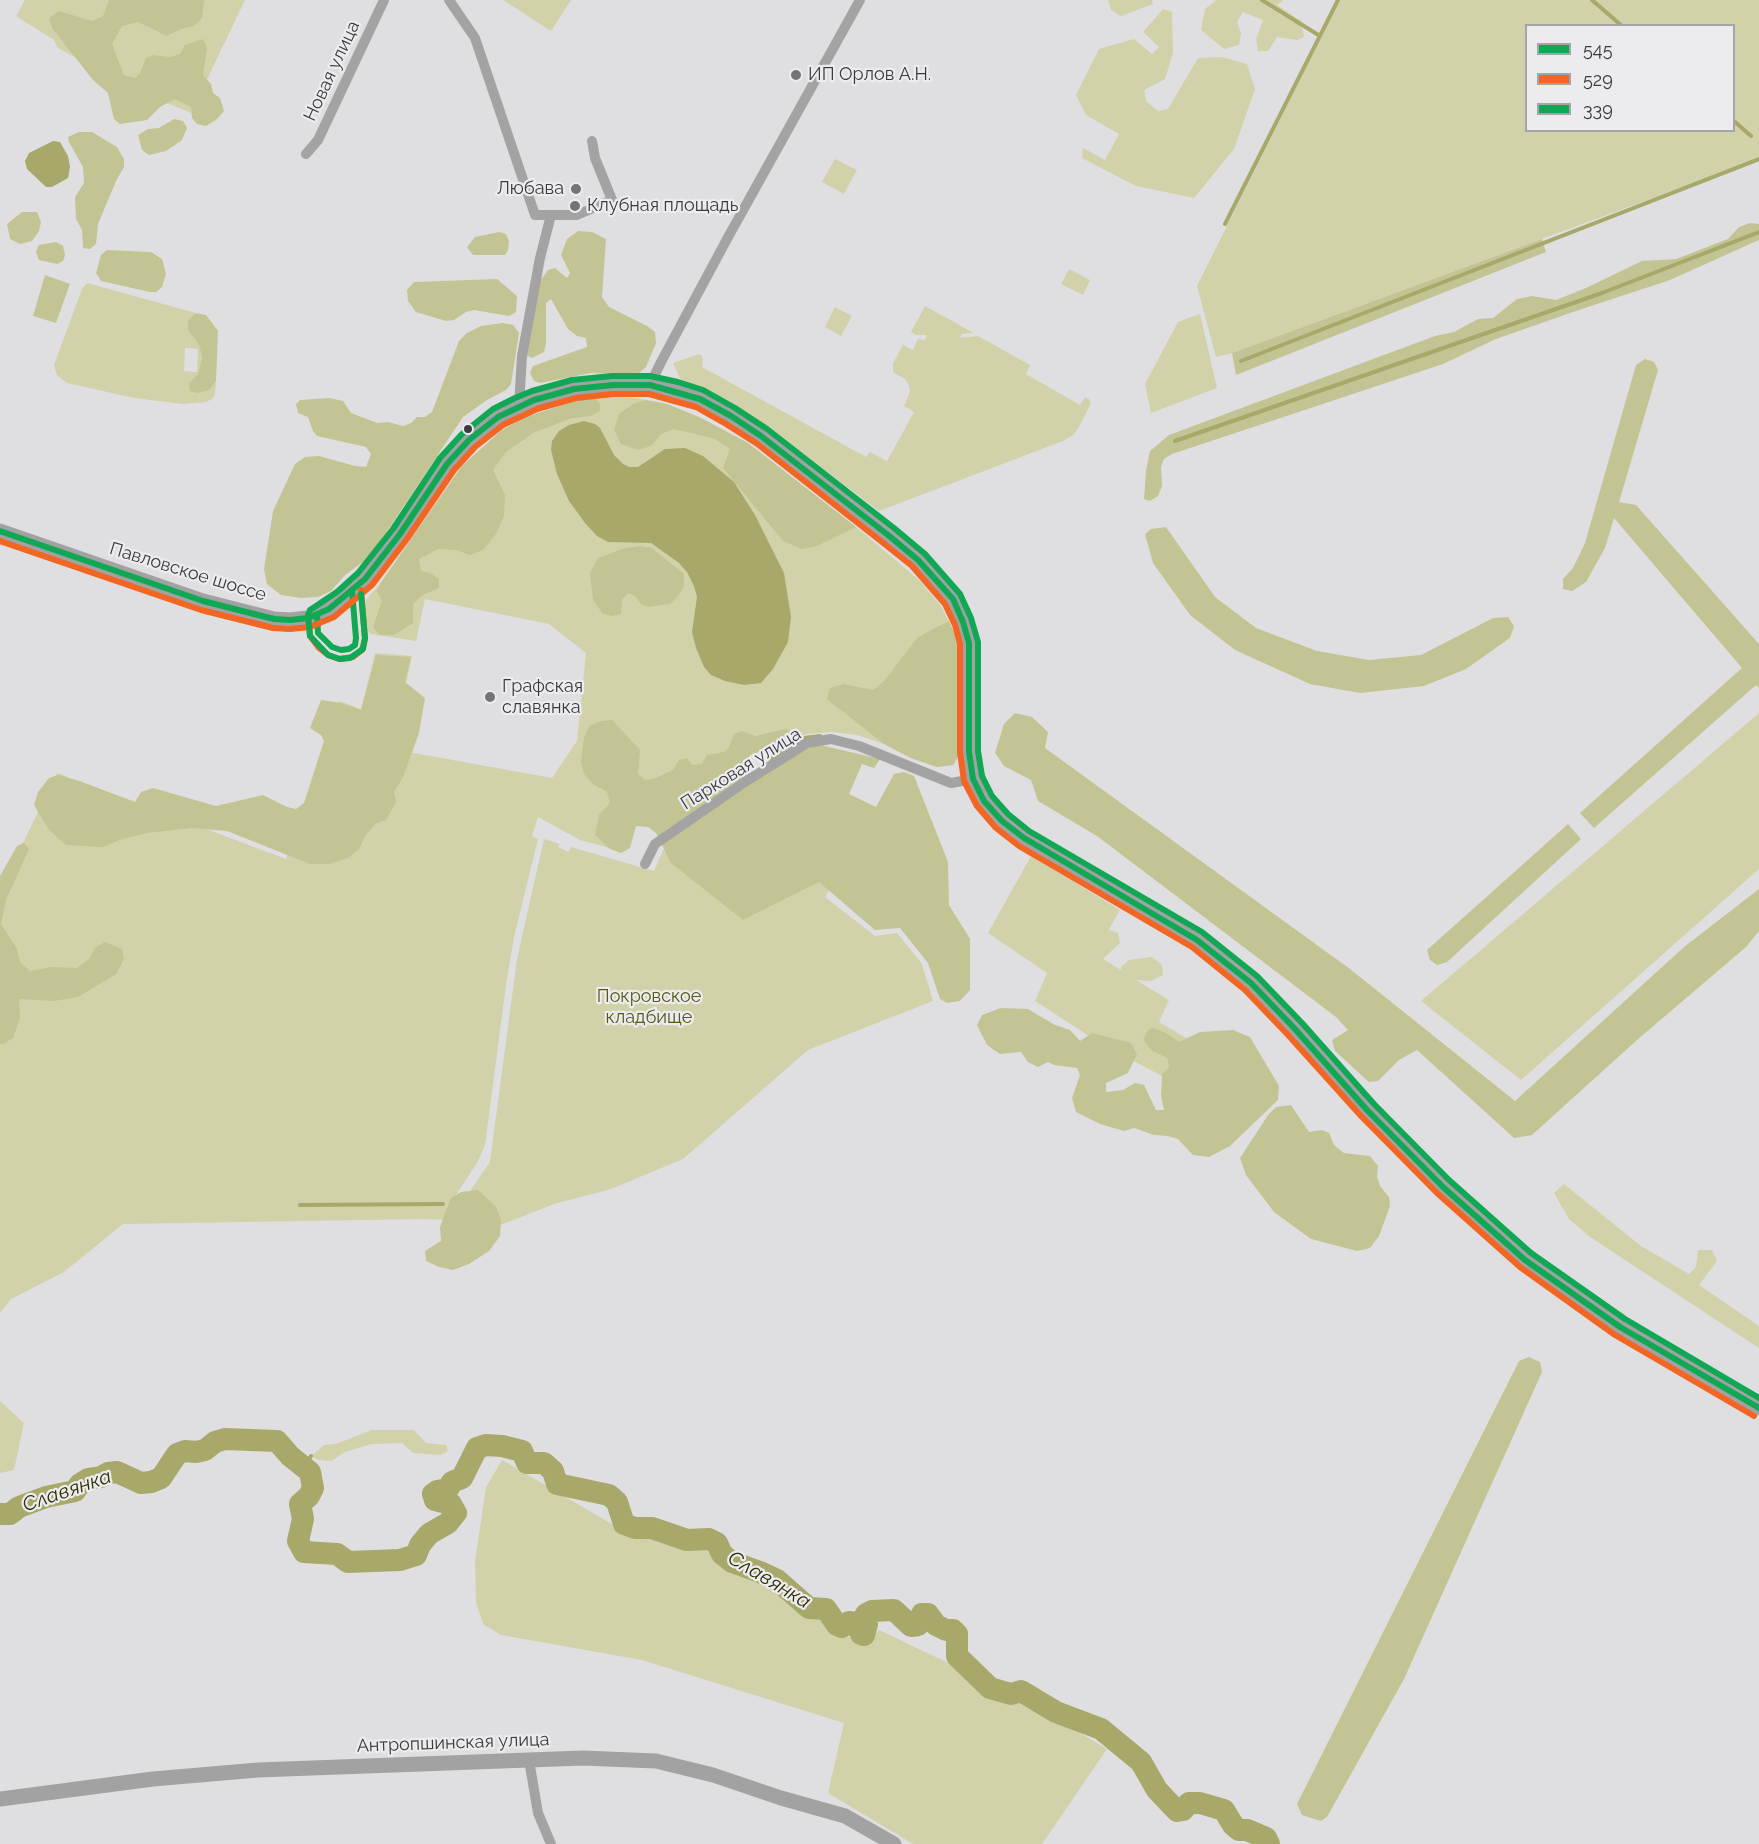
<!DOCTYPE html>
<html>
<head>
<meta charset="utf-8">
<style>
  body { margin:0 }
  #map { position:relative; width:1759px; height:1844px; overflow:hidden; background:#dfdfe1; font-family:Raleway,sans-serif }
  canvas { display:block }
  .legend { position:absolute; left:1525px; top:24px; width:210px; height:108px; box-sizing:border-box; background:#ecebef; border:2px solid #a5a5a8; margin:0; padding:8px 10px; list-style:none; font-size:18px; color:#3b3b3d }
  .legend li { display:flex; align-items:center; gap:12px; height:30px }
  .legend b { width:30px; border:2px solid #a5a5a8 }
</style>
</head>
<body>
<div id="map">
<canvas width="1759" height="1844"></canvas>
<ul class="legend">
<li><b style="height:8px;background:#10a855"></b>545</li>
<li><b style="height:8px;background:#f26522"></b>529</li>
<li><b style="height:8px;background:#10a855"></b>339</li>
</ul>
</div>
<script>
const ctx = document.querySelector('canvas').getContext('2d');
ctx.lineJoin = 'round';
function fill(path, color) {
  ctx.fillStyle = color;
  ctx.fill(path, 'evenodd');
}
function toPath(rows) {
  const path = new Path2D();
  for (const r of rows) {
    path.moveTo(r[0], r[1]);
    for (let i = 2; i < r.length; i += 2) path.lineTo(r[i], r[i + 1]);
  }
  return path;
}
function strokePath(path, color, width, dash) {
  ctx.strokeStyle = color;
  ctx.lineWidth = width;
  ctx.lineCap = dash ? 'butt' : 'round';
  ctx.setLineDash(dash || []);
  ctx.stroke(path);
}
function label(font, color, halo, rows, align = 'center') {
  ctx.font = font + ' Raleway,sans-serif';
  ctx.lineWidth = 4.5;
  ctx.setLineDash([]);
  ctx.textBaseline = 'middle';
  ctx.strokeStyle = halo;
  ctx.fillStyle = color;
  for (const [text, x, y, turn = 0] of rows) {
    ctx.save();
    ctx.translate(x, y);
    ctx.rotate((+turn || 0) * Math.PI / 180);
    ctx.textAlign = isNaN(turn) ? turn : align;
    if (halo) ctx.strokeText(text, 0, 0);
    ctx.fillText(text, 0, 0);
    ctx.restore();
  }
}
fill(toPath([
  [25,0,245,0,191,113,135,90,58,48,54,40,16,16],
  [503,0,571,0,551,31],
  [1108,0,1152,0,1153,4,1121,16,1111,10],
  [1216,0,1284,0,1277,5,1301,21,1304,37,1297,40,1277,37,1268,51,1258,51,1256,39,1263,20,1243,12,1237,22,1241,33,1239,45,1224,49,1201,30,1205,9],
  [1340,0,1759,0,1759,159,1232,353,1216,357,1197,286],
  [1526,26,1734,26,1734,130,1526,130],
  [1163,9,1172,12,1173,53,1165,79,1144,90,1146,101,1158,111,1168,109,1198,58,1222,57,1247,64,1255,89,1234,149,1194,198,1136,186,1082,158,1083,148,1105,160,1119,134,1086,115,1076,95,1099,49,1134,39,1152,54,1159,47,1143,32],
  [835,159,857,170,844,194,822,182],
  [1069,269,1090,280,1083,295,1061,284],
  [87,283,196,313,188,320,188,330,199,345,202,358,198,374,189,383,209,390,216,381,215,394,212,399,206,402,183,404,134,398,67,383,57,375,54,365,82,289],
  [185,348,198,349,197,372,184,371],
  [925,306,974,333,962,334,960,338,978,336,1030,365,1026,374,1080,405,1085,397,1089,399,1091,403,1078,429,1073,435,1063,441,879,511,772,430,713,396,682,383,673,363,699,354,702,356,703,361,702,367,866,457,870,452,887,461,914,412,904,406,910,392,909,386,906,380,893,372,893,363,903,345,913,350,918,339,925,340,927,335,916,335,911,332],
  [835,307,852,316,841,336,825,327],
  [1200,314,1217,388,1151,413,1145,384,1178,322],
  [606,396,635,398,667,404,701,418,748,443,856,527,919,580,941,606,955,635,959,655,957,696,958,757,953,765,937,767,911,758,884,744,857,735,832,732,806,734,768,755,762,748,735,765,633,824,624,852,580,840,538,817,532,836,538,839,514,937,506,985,485,1145,477,1163,450,1204,447,1220,424,1219,123,1224,64,1272,11,1299,0,1313,0,890,57,773,286,859,339,701,361,709,375,653,412,656,392,749,552,778,577,741,586,653,549,624,425,599,416,641,371,634,366,629,363,615,366,600,382,581,462,466,502,430,529,416,576,401],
  [1759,713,1759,869,1521,1080,1421,1001],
  [745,793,839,874,825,897,875,936,897,933,922,964,933,1001,808,1050,683,1159,611,1189,554,1204,463,1240,457,1210,490,1162,517,959,544,839,560,844,558,847,569,852,571,847,654,871,663,850],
  [1031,856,1120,910,1108,931,1110,930,1118,933,1120,943,1103,959,1121,970,1121,967,1129,960,1152,957,1162,965,1163,975,1151,981,1136,980,1169,1000,1159,1022,1198,1045,1177,1084,1103,1045,1035,1001,1047,973,988,933],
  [1564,1184,1641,1246,1689,1274,1696,1267,1698,1250,1712,1250,1717,1261,1699,1285,1759,1326,1759,1348,1590,1237,1569,1219,1554,1193],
  [0,1401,24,1423,14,1470,0,1473],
  [372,1430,414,1430,426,1443,446,1445,448,1451,440,1455,413,1453,402,1443,372,1444,345,1452,331,1461,319,1460,311,1456,324,1445,336,1444],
  [502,1460,617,1527,672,1543,708,1547,733,1570,760,1578,799,1603,817,1612,831,1632,867,1642,879,1630,959,1668,1008,1697,1058,1720,1107,1749,1042,1844,913,1844,828,1793,844,1723,642,1660,501,1635,483,1624,476,1602,475,1561,486,1487]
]), '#d1d2a9');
fill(toPath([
  [109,0,204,0,202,18,194,26,181,29,167,36,138,22,122,26,112,44,124,75,135,78,140,73,146,58,153,55,170,57,180,54,185,45,203,39,207,48,203,75,211,84,213,93,220,98,224,111,216,120,206,126,197,124,192,118,191,107,175,99,160,107,147,120,120,124,114,119,108,93,93,80,52,28,49,18,59,11,92,21,103,16],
  [174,119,183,121,187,128,182,140,166,151,149,155,142,150,138,135,148,129,159,128],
  [79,132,92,132,117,147,124,159,124,167,116,181,98,224,96,244,90,249,83,248,82,230,76,219,75,197,84,183,83,167,69,142,68,137],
  [22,212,37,212,41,222,39,231,32,241,20,244,10,239,7,224],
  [1750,223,1759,224,1759,240,1670,280,1573,312,1496,339,1443,364,1172,454,1164,459,1161,467,1162,486,1158,496,1150,501,1144,499,1146,471,1150,451,1169,435,1435,336,1454,332,1478,319,1493,318,1517,299,1532,296,1556,300,1586,288,1642,261,1676,259,1728,239,1739,227],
  [578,231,592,232,606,239,602,297,609,307,647,326,655,332,656,343,646,367,637,375,591,373,540,383,534,381,530,373,533,366,587,347,586,338,577,336,568,329,551,299,546,303,546,344,544,352,532,358,524,354,540,281,548,270,555,268,567,278,570,273,561,255,567,239],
  [499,232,506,234,509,241,508,250,505,255,473,255,467,247,475,237],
  [1542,239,1546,252,1236,375,1232,353],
  [56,242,63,246,65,255,63,261,57,264,39,260,36,252,39,245],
  [107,250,151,252,162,259,166,274,162,287,156,292,150,292,101,281,96,273,101,255],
  [45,275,70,284,56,323,33,316],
  [497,279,517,296,516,312,509,316,474,310,466,312,454,320,446,321,416,312,408,301,407,290,414,282],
  [196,313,206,315,218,331,216,381,209,390,197,393,190,391,189,383,198,374,202,358,199,345,188,330,188,320],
  [503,323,513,325,519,333,511,384,506,390,487,400,463,417,370,557,345,575,331,591,318,597,301,598,281,595,267,584,264,569,273,511,295,464,305,457,319,456,355,466,366,467,371,454,366,447,317,436,313,431,308,417,298,413,296,404,300,400,329,398,343,401,351,413,377,423,388,422,403,426,411,423,417,417,425,417,432,412,459,341,467,333,481,326],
  [1645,359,1654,362,1658,370,1619,502,1636,505,1759,644,1759,688,1756,685,1594,828,1580,813,1742,668,1614,518,1605,548,1586,582,1572,591,1563,589,1563,579,1573,568,1585,543,1636,365],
  [594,397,600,404,600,411,591,416,572,418,533,433,506,452,493,470,505,495,504,516,496,534,483,550,470,555,456,550,438,549,419,559,421,571,430,573,439,579,439,588,423,595,413,604,413,623,394,635,380,635,373,627,382,601,377,591,382,581,462,466,502,430,529,416,576,401],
  [646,400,667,404,701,418,748,443,856,527,817,546,802,549,783,541,723,468,730,449,715,439,674,429,661,434,651,446,638,450,621,444,614,430,619,414,633,404],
  [1166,527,1215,597,1256,628,1317,651,1369,660,1421,655,1493,618,1508,617,1514,626,1510,638,1466,669,1424,686,1360,693,1310,684,1235,650,1190,615,1153,563,1145,534,1151,529],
  [640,546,652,548,684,574,684,586,679,595,670,604,648,607,641,604,635,596,628,593,622,600,621,614,613,616,603,614,593,600,590,573,598,558,625,548],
  [949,621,955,635,959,655,957,696,958,757,953,765,937,767,911,758,884,744,827,699,830,688,844,684,873,690,884,681,918,637],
  [376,655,411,657,405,682,425,698,419,733,403,777,394,792,396,802,386,820,375,824,365,836,359,849,348,858,329,864,310,864,227,831,192,828,147,833,122,839,103,847,66,845,49,830,34,805,38,792,49,778,58,775,82,782,135,802,141,792,153,788,216,806,263,795,287,807,296,809,304,803,324,741,321,735,310,728,321,700,341,703,361,710],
  [1015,713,1032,717,1048,732,1045,748,1350,969,1515,1101,1684,947,1759,889,1759,931,1746,947,1637,1040,1532,1135,1514,1138,1417,1050,1399,1060,1378,1081,1369,1082,1335,1051,1332,1040,1348,1030,1336,1017,1097,836,1038,801,1031,780,1004,766,995,753,1004,724],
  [612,720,640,750,638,774,645,780,656,778,673,770,679,760,687,758,692,765,702,764,707,755,724,752,729,747,734,734,742,731,755,736,786,729,795,733,795,739,750,755,742,767,747,773,757,771,816,744,880,759,874,768,862,764,849,794,876,807,894,774,904,772,914,776,948,862,949,905,970,939,970,990,960,1001,947,1003,940,999,928,963,900,928,875,930,819,882,743,920,671,863,656,833,648,827,636,826,630,848,621,853,610,849,595,835,599,815,610,803,607,792,593,784,584,774,581,762,584,738,589,726,601,721],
  [1568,824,1581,839,1447,962,1437,965,1430,960,1427,950],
  [24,843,29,849,6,900,1,924,17,949,20,962,30,971,52,967,77,968,89,959,95,948,105,942,122,949,124,959,116,974,78,997,54,1001,19,999,20,1018,13,1038,3,1044,0,1044,0,876,17,846],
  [1001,1008,1028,1009,1055,1025,1070,1030,1080,1041,1092,1033,1131,1043,1137,1054,1128,1073,1106,1083,1106,1092,1123,1090,1135,1083,1144,1085,1156,1110,1164,1110,1161,1096,1162,1074,1169,1067,1167,1058,1151,1050,1143,1040,1148,1030,1153,1028,1166,1033,1179,1042,1200,1032,1233,1030,1250,1037,1279,1086,1278,1100,1230,1146,1209,1157,1193,1155,1178,1139,1168,1136,1154,1135,1134,1128,1124,1131,1100,1124,1076,1112,1072,1098,1080,1075,1077,1068,1054,1065,1048,1062,1038,1067,1028,1062,1021,1052,1000,1054,987,1045,977,1025,982,1015],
  [1291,1105,1309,1132,1322,1130,1329,1133,1334,1145,1344,1153,1370,1156,1378,1166,1377,1176,1380,1186,1389,1197,1390,1206,1379,1236,1370,1248,1357,1251,1311,1239,1274,1212,1246,1175,1240,1158,1268,1115,1276,1107],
  [478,1190,496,1207,501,1220,500,1236,489,1251,469,1264,453,1270,439,1267,426,1261,425,1251,441,1241,440,1227,451,1198,461,1192],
  [1529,1357,1540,1362,1542,1372,1404,1679,1327,1817,1321,1821,1302,1815,1297,1804,1519,1361]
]), '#c3c493');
fill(toPath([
  [53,141,60,142,68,156,70,167,68,178,52,187,46,187,27,169,25,161,29,153],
  [584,421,595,424,600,428,614,455,623,464,629,467,638,467,665,449,685,448,703,456,734,482,755,515,784,573,791,617,788,642,773,669,761,683,744,685,725,681,711,675,704,667,696,648,692,632,697,597,694,586,687,572,679,563,651,543,608,542,597,536,585,523,569,501,557,474,551,450,552,441,559,431,569,425]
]), '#a8a86a');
strokePath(toPath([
  [1262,0,1320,36],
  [1592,0,1622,26],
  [1734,121,1751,136],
  [1225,224,1338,0],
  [1241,361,1759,159],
  [1175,441,1602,293,1759,232],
  [769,759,804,738,820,736],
  [300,1205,443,1204],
  [304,1467,311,1456]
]), '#a8a86a', 4);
strokePath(toPath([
  [0,1514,10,1514,19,1507,46,1497,75,1491,80,1484,88,1479,101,1477,108,1473,117,1472,141,1483,151,1482,161,1478,177,1454,185,1451,196,1452,205,1450,215,1442,225,1439,277,1441,290,1456,310,1472,313,1488,309,1496,300,1504,303,1519,298,1541,304,1552,337,1554,348,1562,400,1560,416,1555,420,1545,429,1534,448,1523,456,1513,451,1504,435,1500,433,1494,437,1491,448,1489,452,1482,462,1478,477,1448,486,1445,502,1446,522,1451,527,1463,544,1463,553,1471,557,1484,609,1495,617,1502,624,1524,635,1528,652,1528,687,1540,709,1539,717,1543,722,1554,732,1562,760,1572,777,1580,809,1608,826,1609,837,1625,842,1627,849,1622,856,1623,861,1634,864,1635,867,1624,864,1618,866,1614,872,1611,894,1610,911,1626,918,1625,922,1614,928,1614,936,1625,946,1630,953,1630,957,1634,957,1656,990,1688,1011,1694,1021,1691,1056,1712,1101,1729,1141,1762,1157,1790,1177,1811,1183,1810,1189,1803,1200,1803,1224,1810,1233,1825,1239,1830,1247,1830,1266,1838,1269,1844]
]), '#a8a86a', 22);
strokePath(toPath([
  [449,0,475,38,535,215,577,215,612,200,595,158,592,141],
  [306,154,318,140,384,0],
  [650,385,661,362,727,239,860,0],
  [519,406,522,356,540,258,551,215],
  [645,864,655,844,745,782,807,743,831,739,859,746,951,783,973,779],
  [529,1760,538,1813,551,1844]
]), '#a3a3a4', 10);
strokePath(toPath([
  [0,531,203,601,274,619,290,620,308,618,317,615,329,609,342,599,365,579,400,534,447,464,469,440,498,417,519,406,534,400,574,389,613,385,650,385,676,391,700,399,731,416,761,436,888,535,918,560,953,599,963,622,969,643,969,752,973,779,984,801,1002,821,1024,838,1197,940,1251,983,1295,1029,1367,1110,1443,1187,1525,1260,1620,1327,1759,1408],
  [0,1799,153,1779,258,1770,583,1758,656,1761,713,1775,781,1798,845,1816,894,1844]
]), '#a2a2a3', 15);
strokePath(toPath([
  [0,531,203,601,274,619,290,620,308,618,329,609,365,579,400,534,447,464,469,440,498,417,534,400,574,389,613,385,650,385,700,399,731,416,761,436,888,535,918,560,953,599,963,622,969,643,969,752,973,779,984,801,1002,821,1024,838,1197,940,1251,983,1295,1029,1367,1110,1443,1187,1525,1260,1620,1327,1759,1408],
  [317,615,318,633,332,647,341,650,349,649,355,645,356,638,352,591]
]), '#10a855', 6);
strokePath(toPath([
  [0,541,201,610,273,628,290,629,310,627,334,617,372,585,407,539,454,470,475,447,503,425,537,409,576,398,613,394,649,394,696,407,726,424,756,443,882,542,912,566,945,604,955,625,960,644,960,752,964,781,977,806,996,828,1019,846,1192,947,1245,990,1288,1035,1361,1116,1437,1193,1520,1267,1615,1335,1754,1416],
  [308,615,310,636,319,648,328,655,339,659,353,657,362,650,365,639,361,590]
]), '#f26522', 6);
strokePath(toPath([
  [361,594,365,638,363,649,350,658,340,659,328,655,310,636,308,615,310,610,337,592,358,573,393,529,440,458,462,434,493,409,515,398,532,391,572,380,612,376,650,376,678,382,703,390,735,408,767,429,894,528,925,554,960,594,971,618,978,642,978,751,982,776,992,796,1008,814,1029,831,1202,932,1257,976,1302,1023,1374,1104,1449,1180,1531,1253,1625,1319,1759,1398]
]), '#10a855', 6);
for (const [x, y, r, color] of [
  [796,75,6,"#747476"],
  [576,189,6,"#747476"],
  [575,206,6,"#747476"],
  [468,429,5,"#3b3b3d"],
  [490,697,6,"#747476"]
]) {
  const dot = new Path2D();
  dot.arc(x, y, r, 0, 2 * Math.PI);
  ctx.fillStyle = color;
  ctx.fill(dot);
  strokePath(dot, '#ecebef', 2);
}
label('18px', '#3b3b3d', '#ecebef', [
  ["Новая улица",332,71,-65],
  ["Павловское шоссе",188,572,17],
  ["Парковая улица",741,769,-32],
  ["Антропшинская улица",453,1743,-2]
]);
label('18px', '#3b3b3d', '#ecebef', [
  ["ИП Орлов А.Н.",808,75],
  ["Любава",564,189,"right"],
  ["Клубная площадь",587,206],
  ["Графская",502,687],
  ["славянка",502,708]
], 'left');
label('18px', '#585816', '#ecebef', [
  ["Покровское",649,997],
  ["кладбище",649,1018]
]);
label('italic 20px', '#2e2e06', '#ecebef', [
  ["Славянка",67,1491,-19],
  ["Славянка",769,1580,31]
]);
</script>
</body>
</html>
